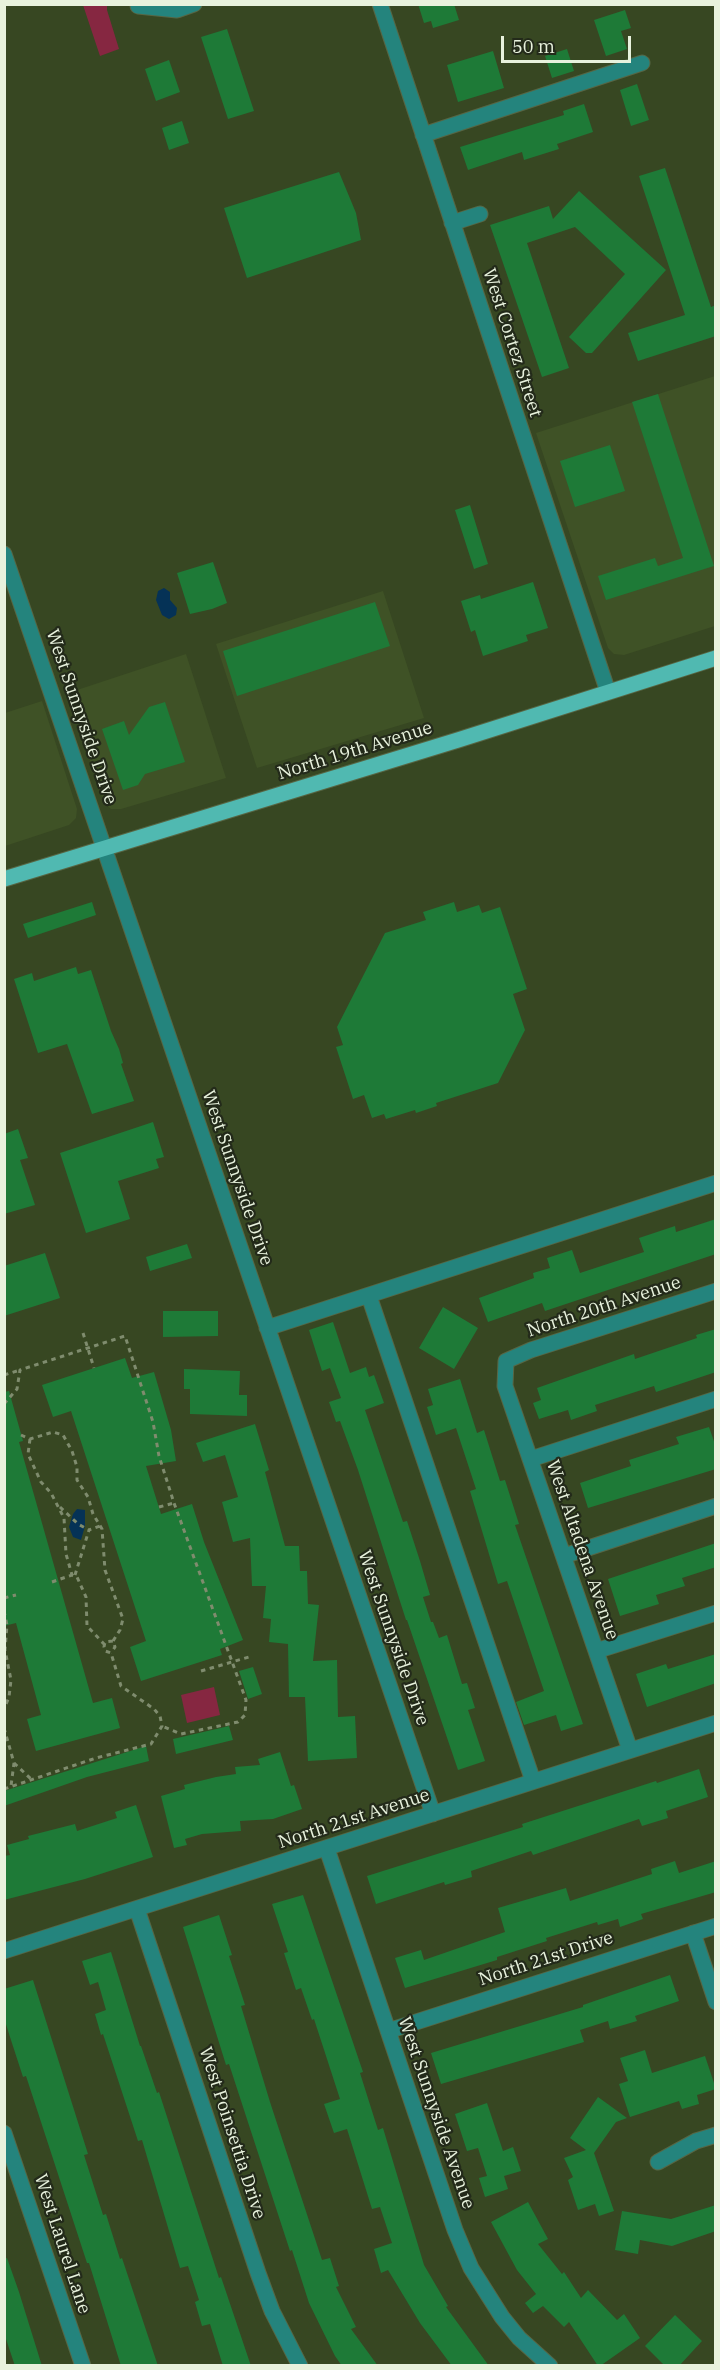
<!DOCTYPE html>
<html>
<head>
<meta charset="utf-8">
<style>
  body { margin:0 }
  #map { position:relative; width:720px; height:2370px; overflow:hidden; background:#374722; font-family:"IBM Plex Serif",serif }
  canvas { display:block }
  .frame { position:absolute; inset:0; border:6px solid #e8f2dd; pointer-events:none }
  .scale { position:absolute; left:501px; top:36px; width:130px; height:27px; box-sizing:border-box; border:3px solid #e8f2dd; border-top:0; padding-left:8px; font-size:18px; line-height:21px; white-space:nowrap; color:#e8f2dd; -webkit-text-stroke:4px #232a1a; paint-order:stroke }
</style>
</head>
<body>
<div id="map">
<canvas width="720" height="2370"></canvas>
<div class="frame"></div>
<div class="scale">50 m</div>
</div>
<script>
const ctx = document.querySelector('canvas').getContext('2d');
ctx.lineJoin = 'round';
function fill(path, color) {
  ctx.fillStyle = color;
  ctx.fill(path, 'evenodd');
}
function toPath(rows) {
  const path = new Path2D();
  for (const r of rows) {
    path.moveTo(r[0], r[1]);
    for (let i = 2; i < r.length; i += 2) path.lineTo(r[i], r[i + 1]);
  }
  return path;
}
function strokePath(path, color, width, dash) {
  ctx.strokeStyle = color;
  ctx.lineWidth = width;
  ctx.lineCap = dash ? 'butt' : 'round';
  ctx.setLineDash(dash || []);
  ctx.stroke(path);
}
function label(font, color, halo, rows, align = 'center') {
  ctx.font = font + ' "IBM Plex Serif",serif';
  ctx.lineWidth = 4.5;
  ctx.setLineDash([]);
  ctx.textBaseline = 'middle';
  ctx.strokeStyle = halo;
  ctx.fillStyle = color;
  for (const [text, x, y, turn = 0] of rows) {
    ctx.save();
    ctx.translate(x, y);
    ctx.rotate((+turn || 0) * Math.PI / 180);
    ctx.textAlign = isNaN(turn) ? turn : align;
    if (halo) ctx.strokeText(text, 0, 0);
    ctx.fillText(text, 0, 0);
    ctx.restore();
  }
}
fill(toPath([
  [715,376,715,626,624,655,614,654,608,648,536,433],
  [383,591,424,718,257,768,216,644],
  [186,654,226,778,121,809,111,809,104,803,68,693],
  [42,701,77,809,76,818,69,825,5,846,5,713]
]), '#3f5226');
fill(toPath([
  [83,5,107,5,107,10,119,49,100,56],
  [214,1687,220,1715,187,1723,181,1695]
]), '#862741');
fill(toPath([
  [164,588,170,592,170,600,177,608,176,615,169,619,162,615,156,600,158,591],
  [77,1509,85,1510,85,1526,81,1540,73,1537,69,1527,73,1514]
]), '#053256');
fill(toPath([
  [418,4,454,4,459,20,433,28,431,21,424,23],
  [625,10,631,28,621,31,627,49,606,56,594,20],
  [227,29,254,111,228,119,201,37],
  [567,49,574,71,552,78,545,56],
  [493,51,504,88,458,102,447,65],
  [169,60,180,92,156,101,145,69],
  [637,84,649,120,631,126,620,90],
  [584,104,593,132,557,144,559,149,524,160,522,152,468,170,460,147,564,115,563,111],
  [182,121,189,143,169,150,162,128],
  [665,168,711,307,716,305,716,336,638,361,628,333,685,315,639,176],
  [339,172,356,213,361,240,247,278,224,208],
  [579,191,666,270,592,353,586,353,569,337,625,274,575,227,527,243,569,368,542,377,490,225,549,206,553,219],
  [658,394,714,566,606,600,598,576,655,558,658,566,683,558,632,402],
  [610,445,625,491,575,507,560,461],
  [470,505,488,564,474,569,455,510],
  [213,562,227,603,212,609,190,614,177,573],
  [533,582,548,628,526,635,528,641,483,656,475,630,471,632,461,601,480,595,481,599],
  [375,602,390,646,237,696,223,651],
  [165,702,185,762,145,774,138,785,123,790,102,729,124,721,129,735,149,707],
  [92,902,96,915,28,938,23,924],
  [454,902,457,912,479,905,482,913,500,907,527,989,513,994,525,1030,498,1083,436,1103,437,1106,416,1113,415,1110,386,1119,384,1114,372,1118,364,1095,353,1099,336,1047,343,1045,337,1027,385,933,426,920,423,912],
  [76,967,78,974,91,970,111,1031,119,1049,123,1063,121,1064,134,1101,92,1114,67,1044,38,1053,14,979,32,973,34,981],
  [153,1122,164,1157,156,1159,159,1168,118,1181,130,1219,86,1233,60,1153],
  [18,1129,28,1158,20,1160,35,1205,4,1214,4,1134],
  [716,1219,716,1254,545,1311,542,1303,488,1322,479,1298,534,1278,533,1273,550,1268,547,1258,572,1250,580,1273,644,1252,639,1238,675,1226,676,1232],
  [187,1244,192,1258,150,1271,146,1257],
  [45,1253,60,1298,4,1316,4,1266],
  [443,1307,478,1328,454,1369,419,1348],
  [163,1311,218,1311,218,1336,163,1337],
  [333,1322,350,1373,366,1367,369,1377,374,1375,384,1403,365,1410,403,1522,407,1521,420,1561,430,1595,423,1597,431,1622,433,1622,439,1638,447,1635,462,1684,467,1683,475,1708,468,1710,485,1761,458,1770,407,1620,406,1620,358,1470,340,1421,336,1422,329,1402,341,1398,330,1368,322,1371,309,1330],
  [716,1329,716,1372,656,1392,654,1386,595,1405,597,1411,571,1420,568,1410,539,1419,533,1403,541,1400,537,1388,634,1354,635,1359,697,1338,696,1335],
  [125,1358,132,1378,154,1372,171,1430,176,1461,146,1466,161,1514,192,1504,204,1542,243,1640,220,1649,222,1655,141,1681,130,1647,146,1641,71,1411,53,1417,42,1385],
  [184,1369,240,1371,239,1395,247,1395,247,1416,190,1414,190,1389,184,1389],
  [460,1379,477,1433,484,1430,500,1481,505,1480,519,1524,515,1525,583,1724,561,1731,556,1715,524,1725,516,1702,544,1691,507,1581,498,1584,470,1491,476,1489,456,1428,436,1435,427,1407,433,1405,428,1389],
  [9,1391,23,1441,19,1442,93,1703,112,1698,120,1728,36,1751,27,1719,41,1715,16,1623,4,1626,4,1392],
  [255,1424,269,1470,265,1472,285,1546,299,1546,300,1571,307,1571,308,1604,319,1605,313,1661,337,1660,338,1717,355,1716,357,1758,308,1761,305,1697,289,1697,288,1644,269,1642,271,1619,263,1618,266,1586,252,1586,250,1538,233,1542,222,1502,238,1497,225,1455,203,1462,196,1443],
  [709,1427,716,1447,716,1469,588,1508,580,1483,631,1466,629,1460,679,1444,676,1437],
  [716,1543,716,1567,682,1578,685,1586,656,1595,659,1604,620,1616,608,1579],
  [716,1654,716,1683,647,1707,636,1674,666,1664,668,1669],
  [253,1667,262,1694,248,1699,239,1671],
  [229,1726,233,1740,176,1754,173,1739],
  [146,1746,149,1761,87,1777,4,1806,4,1791],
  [280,1752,291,1786,294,1785,302,1809,273,1819,240,1821,241,1831,202,1834,185,1839,187,1845,174,1848,161,1796,185,1789,184,1785,216,1777,236,1774,235,1767,260,1765,258,1759],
  [699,1769,708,1797,666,1811,668,1818,642,1826,639,1819,533,1855,531,1851,471,1871,472,1877,445,1885,444,1882,376,1904,367,1876,523,1827,522,1824,656,1781,657,1783],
  [136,1805,153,1857,85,1879,4,1900,4,1856,10,1855,7,1845,29,1839,28,1836,75,1824,77,1831,117,1818,115,1812],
  [675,1861,679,1873,716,1861,716,1892,641,1914,643,1919,620,1927,618,1919,598,1925,597,1922,546,1938,547,1941,497,1957,497,1960,405,1988,395,1958,421,1950,424,1960,505,1932,498,1908,566,1888,570,1901,652,1874,651,1869],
  [303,1895,363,2072,360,2073,378,2130,383,2128,424,2265,448,2306,446,2307,489,2366,452,2366,420,2323,388,2270,381,2273,374,2249,392,2243,380,2207,372,2209,347,2129,334,2133,324,2104,340,2099,314,2019,312,2020,301,1988,296,1990,284,1953,288,1952,272,1904],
  [219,1915,232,1955,229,1956,245,2005,241,2006,270,2102,322,2260,330,2258,339,2286,336,2287,356,2327,351,2329,378,2366,342,2366,335,2356,309,2303,292,2250,290,2251,229,2064,226,2065,183,1927],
  [111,1952,140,2046,141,2046,157,2093,159,2092,219,2278,221,2277,251,2366,223,2366,210,2324,202,2326,195,2302,199,2300,188,2266,180,2268,142,2140,138,2141,103,2034,101,2035,95,2014,106,2010,98,1982,90,1985,82,1961],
  [670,1975,679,2001,635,2016,637,2021,610,2029,608,2021,580,2030,584,2042,441,2084,431,2053,583,2007,583,2005],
  [33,1980,88,2154,84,2155,103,2215,106,2214,120,2259,122,2258,158,2366,121,2366,89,2263,87,2263,26,2076,23,2077,10,2037,4,2018,4,1989],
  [645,2050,652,2073,705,2056,716,2089,697,2095,699,2104,682,2109,679,2101,630,2117,619,2084,628,2081,620,2058],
  [598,2097,627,2118,616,2122,594,2153,614,2211,599,2216,595,2204,578,2210,568,2180,573,2177,564,2158,586,2150,570,2138],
  [487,2103,503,2151,513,2147,521,2171,504,2176,508,2189,485,2197,479,2178,487,2176,478,2148,467,2151,455,2114],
  [528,2202,548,2239,538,2244,562,2274,564,2272,581,2298,588,2290,617,2320,624,2314,640,2338,600,2366,598,2366,569,2322,564,2327,543,2306,533,2313,525,2303,536,2294,517,2270,491,2222],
  [716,2205,716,2231,672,2246,640,2240,638,2254,615,2250,622,2211,671,2219],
  [7,2258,19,2292,42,2366,15,2366,4,2333,4,2259],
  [675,2315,702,2341,679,2366,665,2366,645,2346]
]), '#1e7a37');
const minor = toPath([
  [380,4,608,692],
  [138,6,177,10,194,4],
  [423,135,642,63],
  [452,223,480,214],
  [4,554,433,1814],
  [369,1296,533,1781],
  [267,1328,716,1183],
  [531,1459,716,1399],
  [564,1556,716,1506],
  [596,1651,716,1613],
  [630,1750,505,1386,506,1361,531,1350,716,1291],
  [327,1849,455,2230,471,2268,502,2317,519,2338,550,2366],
  [137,1909,258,2273,272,2311,300,2366],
  [693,1933,716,2002],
  [4,1951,716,1723],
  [388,2031,716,1926],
  [4,2133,83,2366],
  [658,2162,696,2141,716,2135]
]);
const major = toPath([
  [4,879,458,740,716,658]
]);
strokePath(minor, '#576644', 17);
strokePath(major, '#576644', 17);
strokePath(toPath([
  [83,1333,94,1368],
  [4,1375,20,1370],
  [4,1404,17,1389,20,1370,125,1336,153,1422,159,1456,174,1503,246,1700,245,1715,238,1722,181,1734,162,1726],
  [21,1435,30,1439,53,1432,63,1435,72,1451,77,1467,77,1480,88,1497,93,1514,102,1529,105,1570,123,1619,120,1630,113,1641],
  [30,1439,28,1454,41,1482,51,1493,64,1518,66,1554,72,1575],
  [60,1507,78,1524,89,1530],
  [159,1507,174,1503],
  [75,1575,89,1530,100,1526],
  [52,1582,72,1575,77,1577,86,1597,87,1626,104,1644],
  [4,1598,16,1595],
  [4,1611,7,1625,5,1650,11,1680,9,1697,4,1709],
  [201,1671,249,1657],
  [4,1728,14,1763,11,1786],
  [14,1763,31,1779],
  [4,1789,96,1758,151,1744,162,1726,160,1716,154,1709,121,1686,111,1653,105,1651,104,1647,105,1642,113,1641,115,1647,111,1653]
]), '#7f8c6e', 3, [4.5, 4.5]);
strokePath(minor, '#24847d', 15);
strokePath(major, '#50b9b1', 15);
label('18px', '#e8f2dd', '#232a1a', [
  ["West Cortez Street",512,343,72],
  ["West Sunnyside Drive",81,717,71],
  ["North 19th Avenue",355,751,-17],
  ["West Sunnyside Drive",237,1178,71],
  ["North 20th Avenue",604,1307,-18],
  ["West Altadena Avenue",582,1550,71],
  ["West Sunnyside Drive",393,1638,71],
  ["North 21st Avenue",354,1819,-18],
  ["North 21st Drive",546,1959,-18],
  ["West Sunnyside Avenue",436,2113,71],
  ["West Poinsettia Drive",232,2133,72],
  ["West Laurel Lane",62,2244,72]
]);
</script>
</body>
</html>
